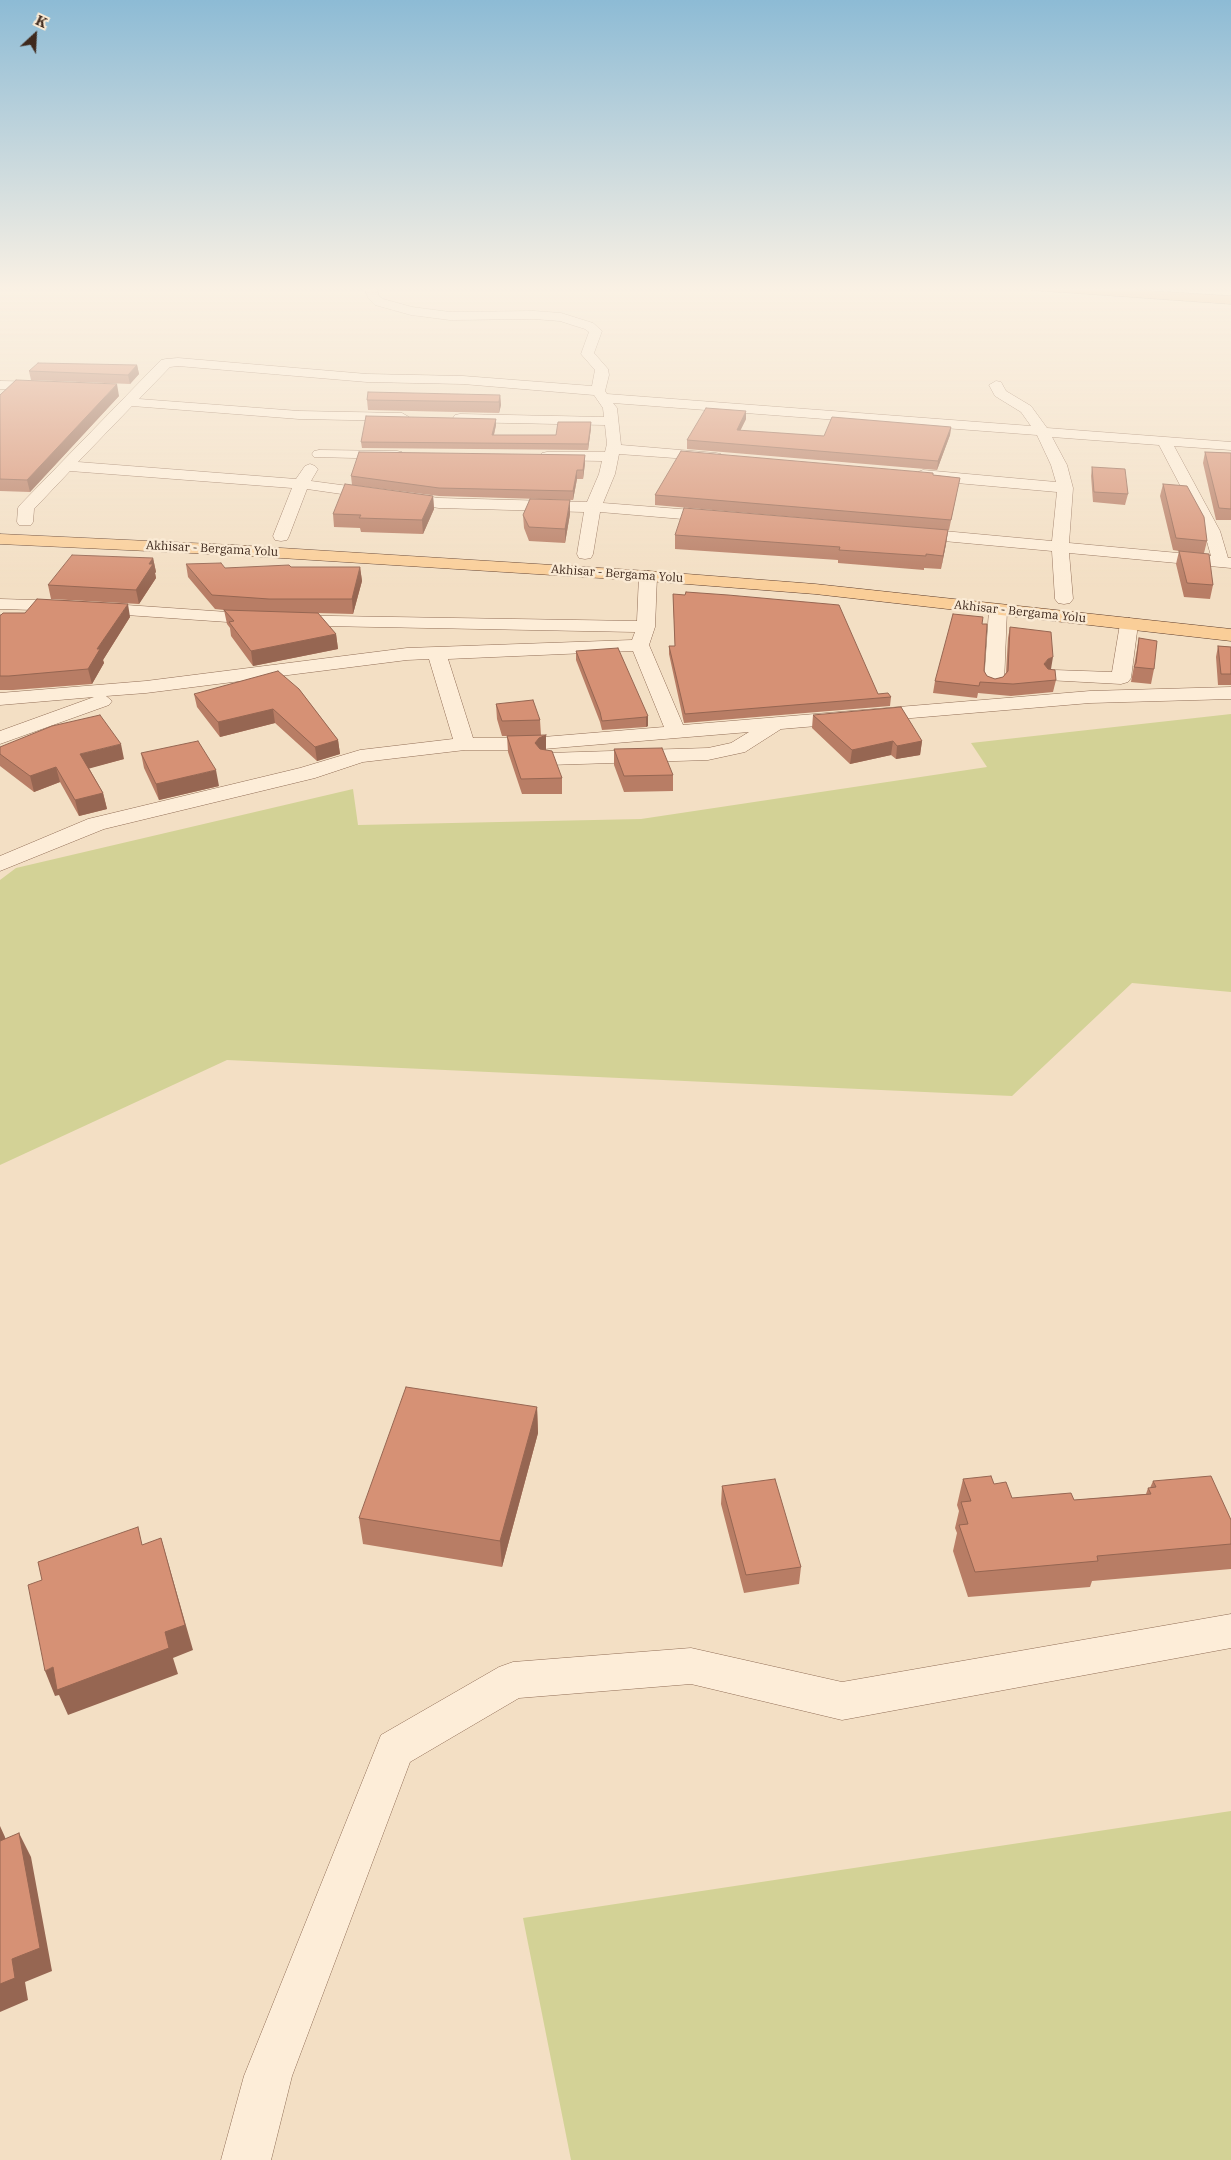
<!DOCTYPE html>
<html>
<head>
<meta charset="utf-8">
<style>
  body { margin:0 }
  #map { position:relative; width:1231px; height:2160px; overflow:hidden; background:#f3dfc4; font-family:"IBM Plex Serif",serif }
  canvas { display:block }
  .north { position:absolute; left:10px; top:10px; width:50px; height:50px; -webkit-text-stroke:4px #faead4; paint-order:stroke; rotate:25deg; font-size:14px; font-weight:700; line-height:20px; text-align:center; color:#3f291d }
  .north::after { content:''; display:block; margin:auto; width:18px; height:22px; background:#3f291d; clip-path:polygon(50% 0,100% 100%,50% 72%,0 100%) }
</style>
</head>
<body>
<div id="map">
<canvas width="1231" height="2160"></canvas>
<div class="north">K</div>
</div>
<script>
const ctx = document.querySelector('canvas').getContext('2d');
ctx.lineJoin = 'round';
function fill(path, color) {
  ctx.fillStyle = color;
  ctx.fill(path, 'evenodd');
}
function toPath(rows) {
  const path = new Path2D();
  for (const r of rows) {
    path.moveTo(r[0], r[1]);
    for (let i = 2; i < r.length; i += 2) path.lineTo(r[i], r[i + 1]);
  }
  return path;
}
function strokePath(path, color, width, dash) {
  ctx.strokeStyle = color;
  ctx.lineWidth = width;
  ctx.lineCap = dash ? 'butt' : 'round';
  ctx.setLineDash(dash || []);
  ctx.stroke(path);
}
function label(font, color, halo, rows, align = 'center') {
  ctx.font = font + ' "IBM Plex Serif",serif';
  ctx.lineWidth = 5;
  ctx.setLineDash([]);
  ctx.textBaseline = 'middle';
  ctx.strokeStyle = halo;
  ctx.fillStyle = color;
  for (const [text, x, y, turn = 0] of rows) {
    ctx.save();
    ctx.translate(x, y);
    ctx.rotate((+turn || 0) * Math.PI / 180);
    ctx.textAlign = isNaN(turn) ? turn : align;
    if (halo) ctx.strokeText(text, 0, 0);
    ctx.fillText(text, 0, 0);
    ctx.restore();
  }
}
fill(toPath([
  [1231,714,1231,992,1132,983,1012,1096,227,1060,0,1165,0,880,16,868,353,789,358,825,641,819,987,767,971,743],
  [1231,1811,1231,2160,571,2160,523,1918]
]), '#d3d296');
const minor = toPath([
  [364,287,376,287,379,296,383,299,412,307,450,312,534,311,561,313,593,323,602,331,594,353,608,369,609,375,605,391,607,394,1031,426,1021,412,995,396,989,385,996,381,1001,382,1006,391,1031,406,1047,428,1231,442,1231,450,1174,446,1220,531,1228,558,1231,558,1231,568,1069,553,1073,599,1070,603,1064,604,1058,603,1055,599,1052,551,911,538,905,537,903,533,905,529,911,528,1052,541,1057,492,923,480,918,478,915,475,918,472,923,470,1056,482,1051,465,1037,435,613,403,617,408,621,445,716,453,721,454,723,457,721,460,716,461,619,454,615,474,603,503,718,512,724,514,726,517,724,520,718,522,600,512,593,554,591,558,585,559,579,558,577,554,584,512,439,508,307,489,289,536,287,540,281,541,275,540,273,536,292,488,70,471,34,509,33,522,31,525,19,525,17,522,18,508,20,505,161,360,166,359,178,358,367,374,463,376,592,386,595,370,581,354,589,332,585,329,560,321,534,319,450,320,411,315,375,305,368,298,364,287],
  [178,366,367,382,463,384,594,395,603,408,604,417,460,414,455,415,453,418,455,421,460,422,605,425,607,444,605,452,547,452,542,453,540,456,542,459,547,460,602,461,599,474,587,502,439,498,311,481,318,469,315,466,310,464,305,466,296,479,78,462,132,406,299,419,402,421,409,417,402,413,299,411,139,399,170,367,178,366],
  [1052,437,1159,445,1204,531,1211,556,1069,543,1073,488,1067,465,1052,437],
  [0,381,48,382,55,386,48,390,0,389,0,381],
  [319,450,397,451,402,452,404,455,402,458,397,459,314,457,312,454,314,451,319,450],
  [648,571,654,572,657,576,655,627,649,645,683,725,1090,691,1231,687,1231,699,1090,703,781,729,745,752,708,760,548,765,541,763,537,759,541,755,548,753,708,748,731,743,749,732,531,750,465,750,363,762,315,778,104,829,0,871,0,856,88,819,300,768,360,750,453,739,429,659,407,660,146,693,106,696,112,701,109,705,0,744,0,731,94,697,0,705,0,693,146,681,407,648,632,640,635,632,271,625,68,611,0,609,0,599,68,601,271,615,637,621,639,576,642,572,648,571],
  [633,651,664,727,531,738,473,738,448,659,633,651],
  [998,605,1004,606,1007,610,1004,683,1001,687,994,689,987,687,984,683,989,610,992,606,998,605],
  [1129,618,1135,620,1138,624,1131,678,1128,682,1121,684,1047,680,1044,676,1047,672,1054,670,1112,672,1120,624,1123,620,1129,618],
  [1231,1614,1231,1648,842,1720,691,1684,519,1698,410,1762,292,2076,271,2160,221,2160,244,2076,381,1735,499,1667,513,1662,691,1648,842,1682,1231,1614]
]);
const primary = toPath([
  [0,534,233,545,648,571,815,584,1231,629,1231,641,815,594,648,581,233,555,0,544,0,534]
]);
const trunk = toPath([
  [1024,287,1088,287,1231,296,1231,304,1030,290,1024,287]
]);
strokePath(minor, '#916e57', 1);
strokePath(primary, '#5e3d2c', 1);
strokePath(trunk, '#5e3d2c', 1);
fill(minor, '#fdedd8');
fill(primary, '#face98');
fill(trunk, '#f3af72');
fill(toPath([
  [137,365,139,374,130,384,31,380,29,371],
  [0,395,119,396,30,492,0,491],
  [500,395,501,405,499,413,368,410,367,400],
  [496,419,496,425,494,435,556,435,591,422,591,428,588,450,362,448,361,442],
  [746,419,740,431,824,436,951,427,950,435,937,470,687,449,687,440],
  [1205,452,1231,453,1231,520,1216,520,1203,463],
  [585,455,585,463,583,479,577,479,573,500,439,496,352,485,351,476],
  [1092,467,1128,494,1125,505,1093,502,1091,476],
  [933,475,960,478,949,530,948,530,946,544,941,569,924,568,924,570,838,563,838,560,675,549,675,535,898,526,655,505,655,495],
  [1163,484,1207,541,1204,553,1213,585,1210,599,1184,597,1176,564,1179,551,1173,550,1160,496],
  [433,496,434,509,423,534,361,532,360,528,334,527,333,514],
  [570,514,565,543,529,541,524,528,523,515],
  [153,558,156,572,155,573,156,578,139,604,51,599,48,585],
  [186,564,225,568,360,567,362,581,353,614,317,613,336,634,338,649,253,666,231,636,230,628,227,624,224,610,215,609,188,577],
  [673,594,878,694,891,697,890,706,684,723,669,654,669,646,675,646],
  [0,615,130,617,103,660,104,663,92,684,13,690,0,690],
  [982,624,984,671,987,676,995,679,1003,677,1006,673,1008,638,1010,627,1051,669,1049,670,1056,680,1053,692,1011,696,978,693,977,698,933,693,935,681],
  [1139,638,1154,669,1151,684,1131,682,1134,666],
  [1218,646,1231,647,1231,685,1218,685,1216,657],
  [576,651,648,716,648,726,646,727,602,730,600,722,576,660],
  [299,689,338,740,340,754,317,761,275,723,220,737,197,707,194,694],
  [496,704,540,720,541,735,546,750,562,778,562,794,522,794,508,752,507,736,516,736,502,736,497,719],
  [813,715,922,741,920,755,896,759,891,755,850,764,812,728],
  [0,747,124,759,89,768,103,793,107,809,79,816,60,782,34,792,0,766],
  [614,749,673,775,673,791,624,792,614,765],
  [141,753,219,786,159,800,144,768],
  [537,1407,538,1433,502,1567,363,1544,359,1518],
  [963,1479,994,1484,1012,1498,1074,1500,1146,1494,1148,1488,1150,1488,1153,1481,1231,1544,1231,1569,1092,1581,1090,1587,968,1597,953,1551,957,1533,955,1528,959,1511,957,1505],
  [722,1486,801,1567,799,1584,744,1593,721,1504]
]), '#b87d65');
fill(toPath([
  [137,365,139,374,130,384,128,375],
  [117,384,119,396,30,492,27,480],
  [500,395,501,405,499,413,499,402],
  [746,411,746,419,736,439,737,430],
  [496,419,496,425,492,442,492,435],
  [591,422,591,428,588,450,588,444],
  [951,427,950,435,937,470,938,461],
  [585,455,585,463,583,479,583,470],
  [577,470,577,479,573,500,573,491],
  [433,496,434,509,423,534,422,520],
  [570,500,570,514,565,543,565,529],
  [948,530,946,544,941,569,943,556],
  [153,558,156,572,155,573,156,578,139,604,136,590,149,564],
  [360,567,362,581,353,614,352,599],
  [128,604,130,617,103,660,104,663,92,684,88,669,97,649],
  [336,634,338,649,253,666,251,651],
  [1053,657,1051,669,1046,671,1044,664,1048,659],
  [273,709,275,723,220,737,218,722],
  [648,716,648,726,646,727,646,717],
  [546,735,546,751,535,759,535,743,539,738],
  [338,740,340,754,317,761,315,747],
  [893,741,891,755,850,764,852,750],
  [922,741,920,755,896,759,897,746],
  [121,744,124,759,84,770,80,754],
  [56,767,60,782,34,792,30,776],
  [216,770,219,786,159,800,156,784],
  [103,793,107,809,79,816,75,800],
  [537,1407,538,1433,502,1567,500,1541],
  [161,1538,193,1650,173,1658,178,1674,68,1715,59,1695,55,1696,45,1671,53,1667,165,1632],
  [0,1826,5,1837,10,1866,0,1846],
  [19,1833,31,1857,52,1971,25,1982,28,2000,0,2012,0,1984,12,1959]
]), '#966652');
const building = toPath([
  [38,363,137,365,128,375,29,371,38,363],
  [16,380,117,384,27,480,0,479,0,395,16,380],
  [368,392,500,395,499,402,367,400,368,392],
  [706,408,746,411,737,430,824,436,832,417,951,427,938,461,687,440,706,408],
  [366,416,496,419,492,435,556,435,558,422,591,422,588,444,361,442,366,416],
  [681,451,933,473,933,475,960,478,951,520,655,495,681,451],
  [359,452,585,455,583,470,577,470,573,491,439,488,351,476,359,452],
  [1205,452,1231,453,1231,509,1219,508,1205,452],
  [1092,467,1125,469,1128,494,1094,492,1092,467],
  [345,484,433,496,422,520,359,518,361,515,333,514,345,484],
  [1163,484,1187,486,1204,517,1207,541,1176,538,1163,484],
  [530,499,570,500,565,529,529,527,523,515,530,499],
  [684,508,948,530,943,556,926,554,926,556,839,550,840,547,675,535,684,508],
  [1179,551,1209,554,1213,585,1187,583,1179,551],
  [72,555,153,558,149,564,153,564,136,590,48,585,72,555],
  [221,563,225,568,289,565,291,567,360,567,352,599,269,599,212,595,186,564,221,563],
  [686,592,728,595,839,605,878,694,888,693,891,697,685,714,669,646,675,646,673,594,685,595,686,592],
  [37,599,128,604,97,649,100,649,88,669,9,676,0,676,0,615,1,615,3,613,25,613,37,599],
  [224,610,318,613,336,634,251,651,229,622,234,621,224,610],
  [953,614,983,617,982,624,987,624,984,671,987,676,995,679,1003,677,1008,671,1010,627,1051,632,1053,657,1048,659,1044,664,1048,669,1055,670,1056,680,1013,684,980,682,979,686,935,681,953,614],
  [1139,638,1157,641,1154,669,1134,667,1136,663,1139,638],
  [1218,646,1231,647,1231,674,1221,674,1218,646],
  [618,648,648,716,646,717,602,721,600,712,576,651,618,648],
  [278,671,299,689,338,740,315,747,273,709,218,722,194,694,278,671],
  [533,700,540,720,502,721,496,704,533,700],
  [901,707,922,741,897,746,893,741,852,750,813,715,901,707],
  [100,715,121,744,80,754,103,793,75,800,56,767,30,776,0,754,0,747,52,726,100,715],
  [546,735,539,738,535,743,540,749,552,751,562,778,521,779,507,736,546,735],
  [198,741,216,770,156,784,141,753,198,741],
  [662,748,673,775,624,776,614,749,662,748],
  [406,1387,537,1407,500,1541,359,1518,406,1387],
  [991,1476,994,1484,1006,1482,1012,1498,1071,1493,1074,1500,1151,1494,1148,1488,1156,1487,1153,1481,1211,1476,1231,1520,1231,1544,1097,1556,1098,1561,975,1572,959,1525,968,1524,961,1502,971,1501,963,1479,991,1476],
  [775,1479,801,1567,746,1575,722,1486,775,1479],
  [138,1527,142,1545,161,1538,185,1625,165,1632,169,1648,57,1690,53,1667,45,1671,28,1585,42,1580,38,1562,138,1527],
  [19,1833,40,1948,12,1959,15,1978,0,1984,0,1841,19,1833]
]);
fill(building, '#d69175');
strokePath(building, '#966652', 1);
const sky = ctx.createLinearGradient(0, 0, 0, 590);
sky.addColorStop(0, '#8dbbd5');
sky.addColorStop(0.49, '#faf1e4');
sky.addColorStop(1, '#faf1e400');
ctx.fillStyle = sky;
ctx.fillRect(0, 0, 1231, 590);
label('12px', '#3f291d', '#faead4', [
  ["Akhisar - Bergama Yolu",212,549,3],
  ["Akhisar - Bergama Yolu",617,574,4],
  ["Akhisar - Bergama Yolu",1020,612,6]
]);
</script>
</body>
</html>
